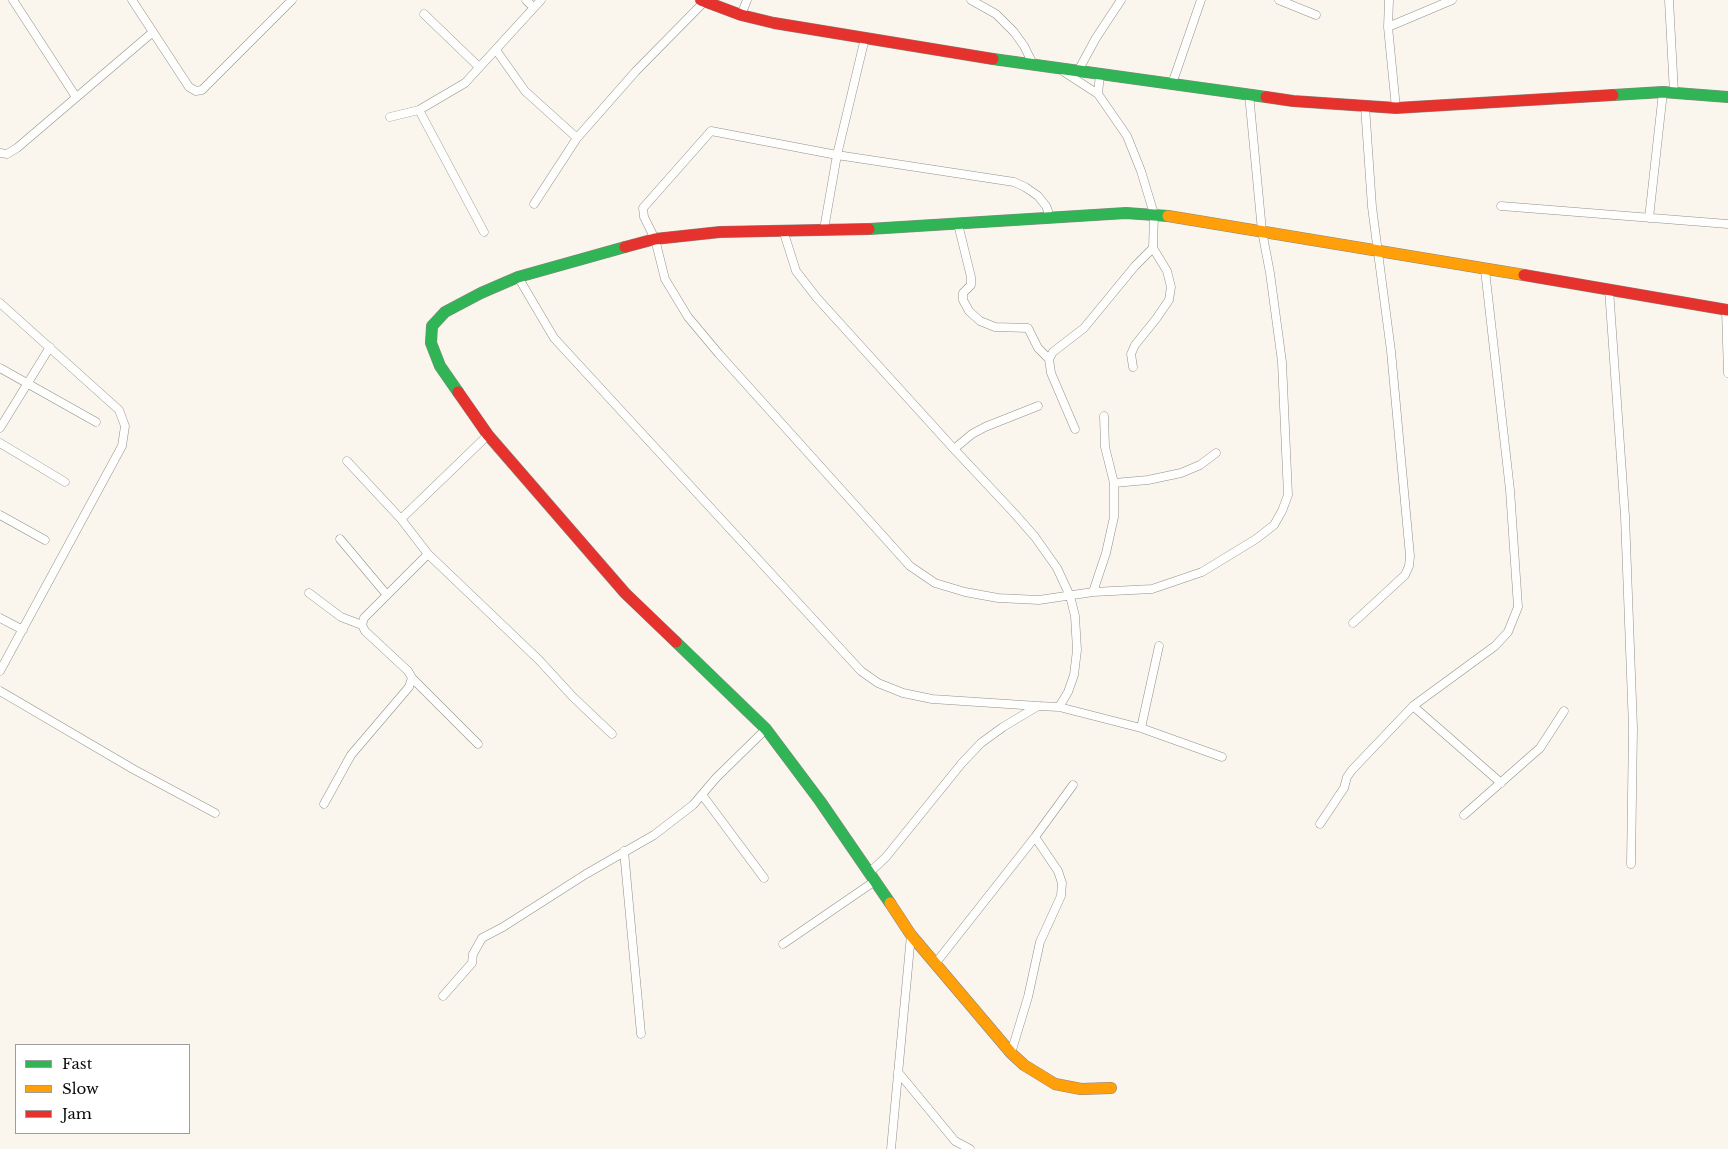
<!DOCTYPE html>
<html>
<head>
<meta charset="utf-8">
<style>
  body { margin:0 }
  #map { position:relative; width:1728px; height:1149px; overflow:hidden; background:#faf5ed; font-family:"Libre Baskerville",serif }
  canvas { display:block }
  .legend { position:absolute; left:15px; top:1044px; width:175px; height:90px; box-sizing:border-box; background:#fff; border:1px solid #9d9d9d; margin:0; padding:6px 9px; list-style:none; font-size:15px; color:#0b0b0b }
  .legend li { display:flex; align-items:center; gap:10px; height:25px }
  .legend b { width:25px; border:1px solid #9d9d9d }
</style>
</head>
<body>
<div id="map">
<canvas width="1728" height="1149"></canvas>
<ul class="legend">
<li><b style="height:6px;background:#30b455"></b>Fast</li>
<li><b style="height:6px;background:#ff9f0a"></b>Slow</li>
<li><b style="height:6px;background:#e5322d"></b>Jam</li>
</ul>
</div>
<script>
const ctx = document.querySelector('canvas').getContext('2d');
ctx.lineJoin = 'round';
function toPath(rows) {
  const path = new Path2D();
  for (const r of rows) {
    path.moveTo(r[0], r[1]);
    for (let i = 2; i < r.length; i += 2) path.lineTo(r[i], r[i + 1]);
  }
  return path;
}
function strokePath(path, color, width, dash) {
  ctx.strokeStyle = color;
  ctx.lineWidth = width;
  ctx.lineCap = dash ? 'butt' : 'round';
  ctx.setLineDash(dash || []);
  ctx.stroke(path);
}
const street = toPath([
  [13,0,76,97],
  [132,0,189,87,196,91,202,90,292,0],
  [526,0,533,7],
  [971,0,996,14,1014,32,1024,46,1033,64],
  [1279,0,1316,15],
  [1669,0,1674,93],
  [424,14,479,67],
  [741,15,747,0],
  [1388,27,1389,0],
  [496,50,525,91,577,138],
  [1078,71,1096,38,1121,0],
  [1064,72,1098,94,1127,136,1141,171,1154,214,1153,248,1167,271,1171,287,1169,300,1156,319,1135,345,1131,354,1133,367],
  [1172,84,1201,0],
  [1098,94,1100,74],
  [1396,108,1388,27,1452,0],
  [419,110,484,232],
  [390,117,419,110,465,83,541,0],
  [0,153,7,154,17,148,153,32],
  [534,204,577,138,636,71,704,2],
  [1501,206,1728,224],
  [1047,217,1048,211,1046,206,1038,196,1025,187,1014,182,837,155,711,131,643,208,644,217,655,239,665,279,688,317,719,354,910,566,935,583,965,592,998,598,1039,600,1093,592,1152,589,1202,572,1256,539,1274,525,1282,511,1288,495,1282,362,1270,273,1262,231,1249,94],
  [1649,218,1663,92],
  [958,224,971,277,971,285,963,293,963,300,969,311,980,321,995,327,1028,328,1038,348,1049,359],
  [824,229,837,155,865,38],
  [783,230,796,271,817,298,954,449,1014,513,1035,537,1057,568,1070,596,1075,616,1077,650,1074,675,1068,692,1059,707],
  [518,277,554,338,861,671,878,683,903,693,932,699,1038,706,1059,707,1141,728,1222,757],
  [1609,289,1625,516,1633,728,1631,864],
  [0,303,119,410,125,426,122,446,0,671],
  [1726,310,1728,373],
  [0,368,96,422],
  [0,428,50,347],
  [1075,429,1051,373,1049,359,1053,352,1084,328,1135,266,1153,248],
  [0,443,65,482],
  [954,449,972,434,985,427,1038,406],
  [347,461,401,519,428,554,539,660,573,697,612,734],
  [1114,483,1148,480,1181,473,1200,465,1216,453],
  [0,515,45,540],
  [401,519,488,435],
  [340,539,387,595],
  [1093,592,1106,553,1114,517,1114,483,1105,447,1104,416],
  [309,593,341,617,362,625],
  [0,618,23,630],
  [1353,623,1405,575,1409,566,1410,556,1391,351,1372,207,1365,106],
  [412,678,478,744],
  [0,691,133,769,215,813],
  [1413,706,1501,783],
  [1141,728,1159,646],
  [703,796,764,878],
  [324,804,351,755,409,687,412,678,408,671,365,631,362,625,364,618,428,554],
  [1464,815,1540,748,1564,711],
  [1320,824,1344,788,1347,777,1352,770,1413,706,1495,646,1508,632,1518,607,1510,490,1485,270],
  [624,851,641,1034],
  [869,873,886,857,962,763,981,743,1003,727,1038,706],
  [783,944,875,881],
  [935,964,1035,837,1073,785],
  [443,996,472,963,473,954,482,938,503,927,586,874,654,835,693,805,716,778,766,729],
  [1011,1053,1028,997,1040,942,1061,896,1062,883,1058,871,1035,837],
  [898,1072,955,1141,970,1149],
  [891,1149,911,935]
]);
const fast = toPath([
  [993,59,1266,97],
  [1613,95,1663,92,1728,97],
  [869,229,1126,213,1168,216],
  [458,392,440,366,431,343,432,326,445,312,481,293,518,277,625,247],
  [676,642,766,729,820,801,890,903]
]);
const slow = toPath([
  [1168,216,1524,275],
  [890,903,911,935,1011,1053,1024,1065,1055,1084,1081,1089,1111,1088]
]);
const jam = toPath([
  [701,0,741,15,774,23,993,59],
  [1266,97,1293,101,1396,108,1613,95],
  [625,247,655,239,720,232,869,229],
  [1524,275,1728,310],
  [458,392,488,435,625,593,676,642]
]);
strokePath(street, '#93908d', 9);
strokePath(fast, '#898783', 12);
strokePath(slow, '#898783', 12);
strokePath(jam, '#898783', 12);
strokePath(street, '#fefefc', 8);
strokePath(fast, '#30b455', 11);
strokePath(slow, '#ff9f0a', 11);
strokePath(jam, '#e5322d', 11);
</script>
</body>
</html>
